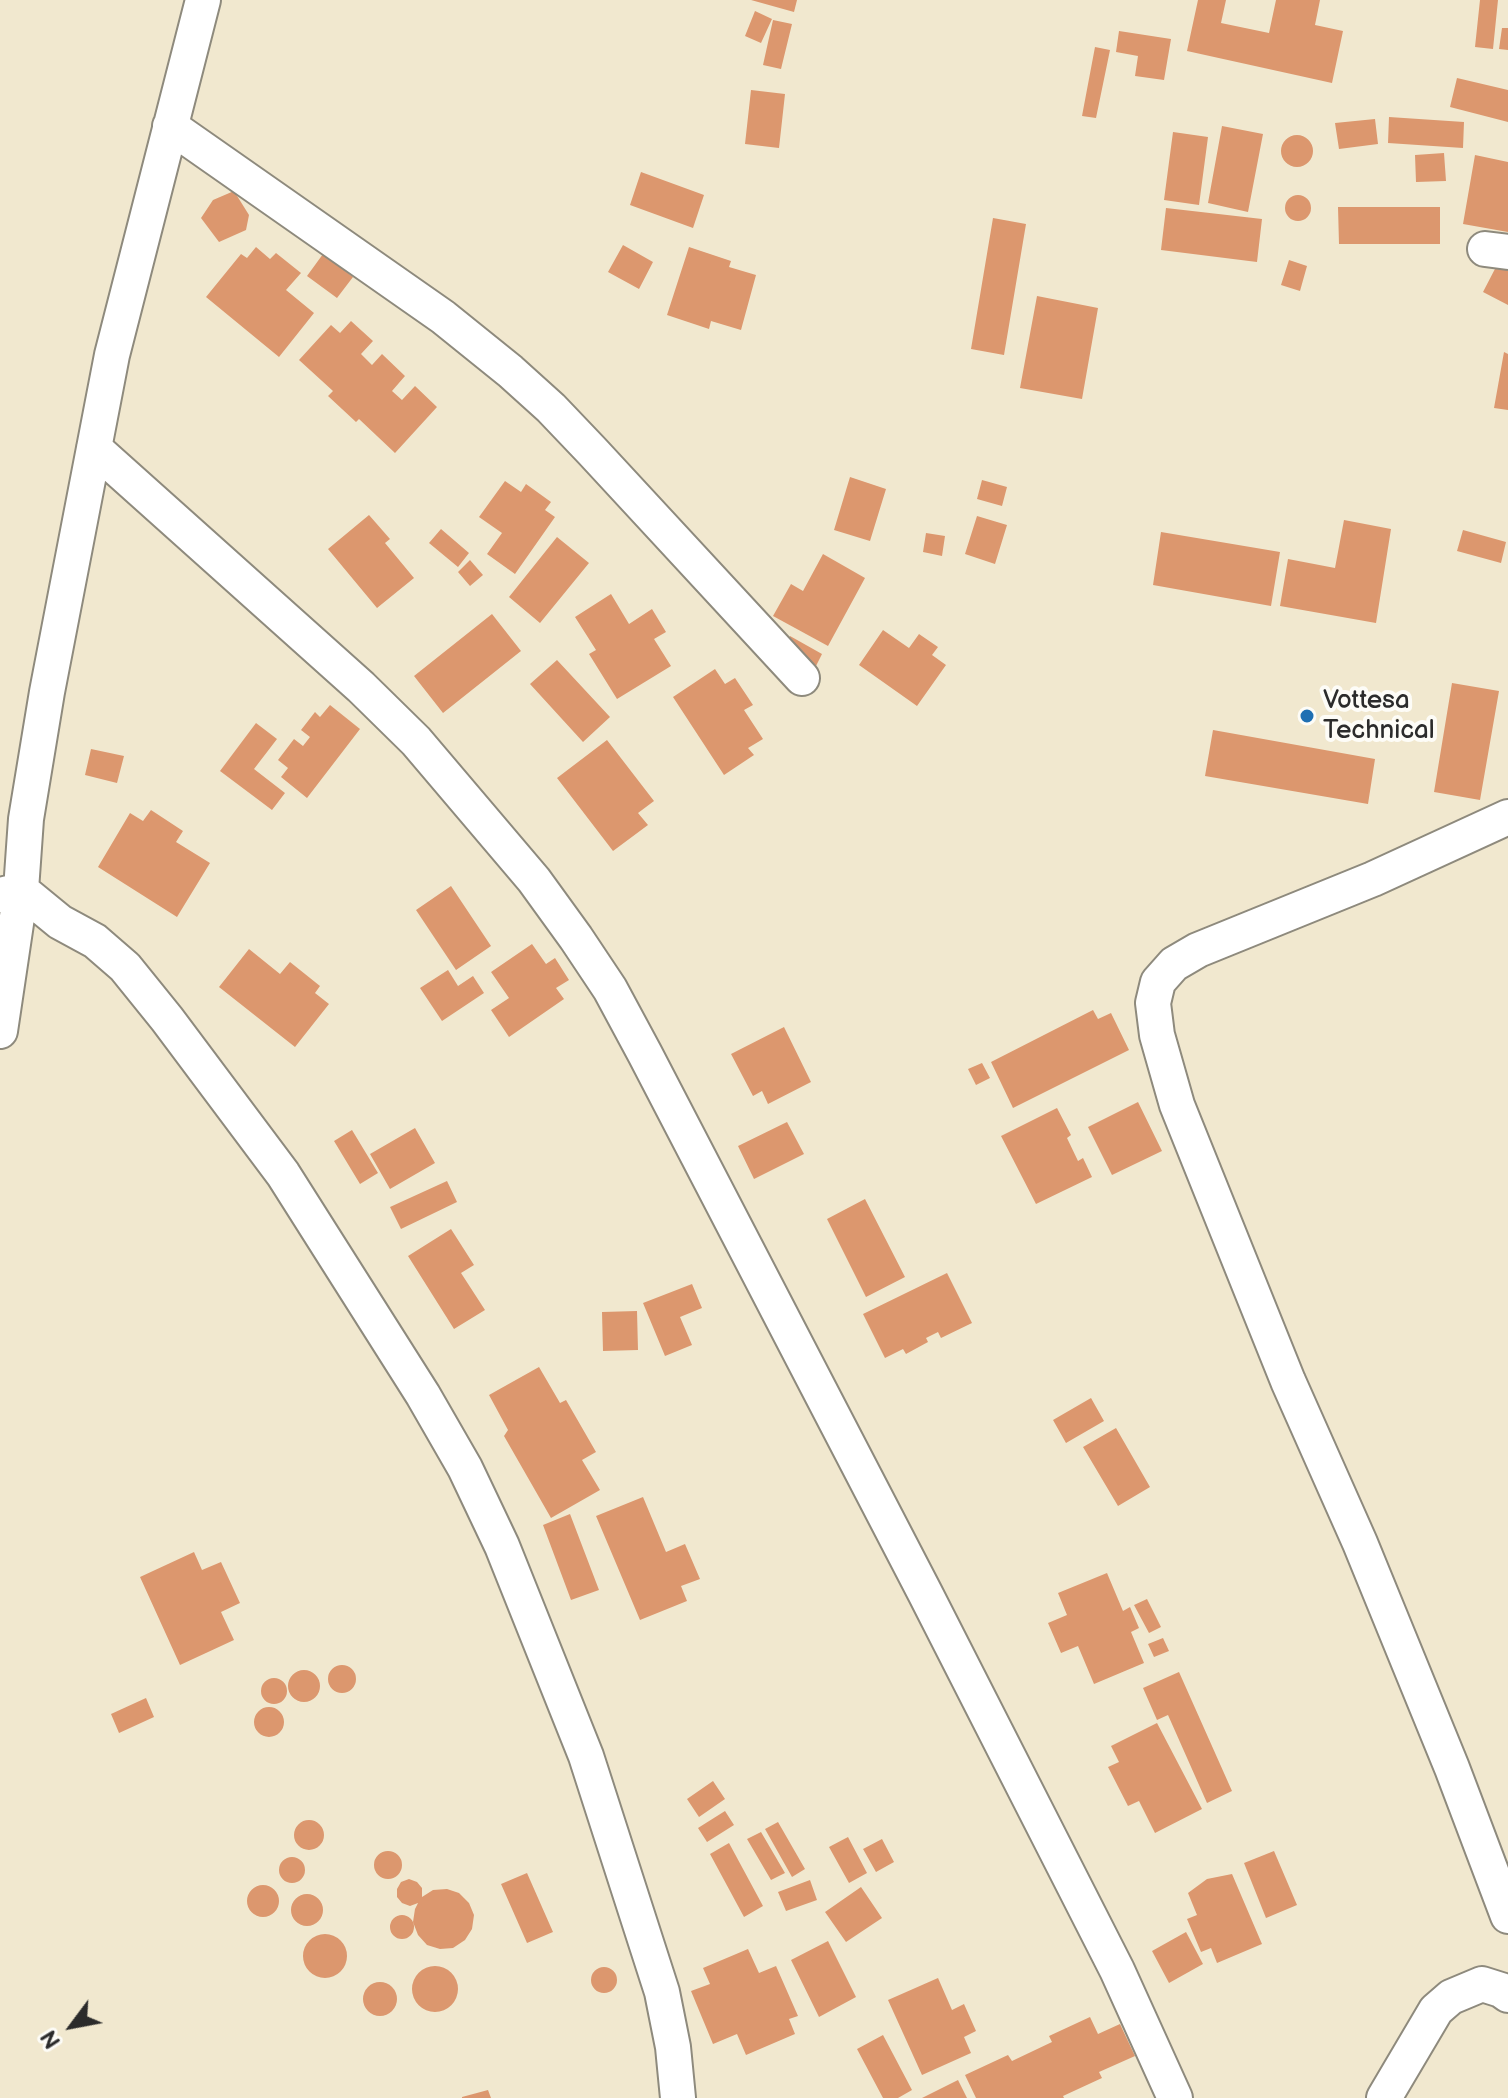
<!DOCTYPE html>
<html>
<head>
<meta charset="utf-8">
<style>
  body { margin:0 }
  #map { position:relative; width:1508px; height:2098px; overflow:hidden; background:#f1e8cf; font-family:"Balsamiq Sans",sans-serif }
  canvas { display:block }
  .north { position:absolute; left:32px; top:1986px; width:80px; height:80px; -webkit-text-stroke:6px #fdfcf7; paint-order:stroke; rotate:238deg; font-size:22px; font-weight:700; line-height:32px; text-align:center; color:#2b2b2b }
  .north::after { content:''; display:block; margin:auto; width:28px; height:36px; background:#2b2b2b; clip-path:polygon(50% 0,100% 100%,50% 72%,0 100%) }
</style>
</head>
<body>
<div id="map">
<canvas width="1508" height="2098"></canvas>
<div class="north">N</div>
</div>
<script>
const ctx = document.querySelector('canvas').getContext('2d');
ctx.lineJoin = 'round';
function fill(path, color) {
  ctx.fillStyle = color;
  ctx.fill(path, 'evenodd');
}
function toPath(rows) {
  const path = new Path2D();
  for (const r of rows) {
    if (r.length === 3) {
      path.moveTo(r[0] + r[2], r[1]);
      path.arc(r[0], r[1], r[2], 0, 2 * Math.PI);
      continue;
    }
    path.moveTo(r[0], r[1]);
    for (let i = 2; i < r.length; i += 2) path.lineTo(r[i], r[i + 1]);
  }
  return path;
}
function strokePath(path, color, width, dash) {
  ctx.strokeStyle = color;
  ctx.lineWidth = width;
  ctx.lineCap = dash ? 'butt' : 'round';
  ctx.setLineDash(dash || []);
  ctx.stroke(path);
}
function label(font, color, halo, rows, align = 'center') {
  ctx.font = font + ' "Balsamiq Sans",sans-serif';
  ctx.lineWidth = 8;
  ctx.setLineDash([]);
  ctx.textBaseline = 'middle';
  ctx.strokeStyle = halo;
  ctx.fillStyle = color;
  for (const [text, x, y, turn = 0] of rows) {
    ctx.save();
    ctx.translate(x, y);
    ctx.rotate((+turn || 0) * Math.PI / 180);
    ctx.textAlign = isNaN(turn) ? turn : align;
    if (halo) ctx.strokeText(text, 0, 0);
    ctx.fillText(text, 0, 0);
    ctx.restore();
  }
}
fill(toPath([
  [751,0,797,0,794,12],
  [1198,0,1226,0,1221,23,1269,33,1276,0,1320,0,1315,25,1343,31,1332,83,1187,51],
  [1480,0,1498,0,1493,49,1475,47],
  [755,11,772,19,761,43,745,36],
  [773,20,792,24,781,69,763,65],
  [1502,28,1508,28,1508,50,1499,49],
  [1119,31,1171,39,1164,80,1135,76,1138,56,1116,52],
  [1095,47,1110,50,1096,118,1082,116],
  [1457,78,1508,90,1508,122,1450,107],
  [751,90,785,94,779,148,745,144],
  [1389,117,1464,122,1463,148,1388,143],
  [1375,119,1378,144,1339,149,1335,123],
  [1222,126,1263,134,1248,212,1208,203],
  [1173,132,1208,137,1199,205,1164,200],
  [1297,151,16],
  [1444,153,1446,181,1416,182,1415,155],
  [1475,155,1508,162,1508,232,1463,224],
  [641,172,704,195,693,228,630,205],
  [234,191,249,215,246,230,219,242,201,218,213,200],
  [1298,208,13],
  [1338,207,1440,207,1440,244,1339,244],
  [1166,208,1262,219,1257,262,1161,250],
  [993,218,1026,224,1004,355,971,349],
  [623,245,653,262,639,289,608,272],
  [256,247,270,259,276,253,301,273,286,290,314,313,279,357,206,297,241,254,247,258],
  [689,247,731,261,729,267,756,275,741,330,711,321,709,329,667,315],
  [323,254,353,277,337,298,307,276],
  [1289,260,1307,266,1300,291,1281,285],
  [1497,265,1508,271,1508,305,1483,292],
  [1037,296,1098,308,1082,399,1020,388],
  [351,321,373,341,361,354,372,365,382,354,405,376,392,391,402,400,415,386,437,407,395,453,359,419,356,422,328,396,333,391,299,360,331,325,340,333],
  [1504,352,1508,354,1508,410,1494,408],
  [850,477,886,489,870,541,834,530],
  [982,480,1007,487,1002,506,977,499],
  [505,481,521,492,526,484,551,502,545,510,555,517,515,574,487,554,502,533,479,517],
  [369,515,390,539,385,543,414,578,377,608,328,549],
  [977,516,1007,525,995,564,965,554],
  [1344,520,1391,529,1376,623,1280,606,1288,559,1335,568],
  [441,529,469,553,458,567,429,543],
  [1463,530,1506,542,1501,563,1457,551],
  [1161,532,1280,552,1271,606,1153,585],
  [926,533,945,536,942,556,923,552],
  [557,537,589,563,540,623,509,597],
  [823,554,865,578,828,646,773,616,791,584,803,591],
  [470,560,483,575,470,586,458,572],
  [611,594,629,624,652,609,666,632,654,639,671,666,617,699,589,654,596,650,575,617],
  [492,614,521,651,443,713,414,676],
  [883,630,909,648,919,634,938,647,932,655,946,665,917,706,859,665],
  [790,636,822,654,813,672,781,654],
  [557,660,610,717,583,742,530,684],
  [715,669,725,684,735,678,753,705,744,710,763,739,748,748,754,755,724,775,673,697],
  [1452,683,1499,691,1480,800,1434,792],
  [330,705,360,729,307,798,281,777,288,768,278,760,294,739,303,746,310,737,301,730,315,712,320,717],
  [256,723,277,739,254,769,285,793,272,810,220,771],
  [1213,730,1375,759,1368,804,1205,776],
  [607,740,654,801,638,813,648,825,613,851,557,778],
  [91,749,124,756,117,783,85,775],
  [151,810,183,831,176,842,210,863,177,917,98,867,130,813,143,821],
  [451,886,491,946,456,970,416,910],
  [532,944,546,964,555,958,569,980,556,988,564,999,509,1037,491,1010,509,998,491,972],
  [249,949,280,974,290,962,320,986,315,993,329,1004,295,1047,219,987],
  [448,970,458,986,473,976,484,993,442,1021,420,988],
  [1093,1010,1098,1019,1111,1013,1129,1050,1013,1108,991,1062],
  [784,1027,811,1082,768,1104,762,1091,753,1096,731,1054],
  [982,1063,990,1078,976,1085,968,1069],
  [1138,1102,1162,1151,1112,1175,1088,1127],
  [1057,1108,1071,1135,1067,1138,1078,1161,1083,1158,1092,1177,1036,1204,1001,1136],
  [787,1122,804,1154,754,1179,738,1146],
  [415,1128,435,1163,390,1189,370,1154],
  [352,1130,378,1173,360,1184,334,1141],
  [447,1181,457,1202,401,1229,390,1207],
  [865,1199,905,1277,866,1297,827,1219],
  [451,1229,474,1265,461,1273,485,1310,454,1329,408,1256],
  [947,1273,972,1323,941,1338,938,1332,926,1338,928,1342,906,1354,903,1349,885,1358,863,1314],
  [692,1284,702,1308,680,1317,692,1345,665,1356,643,1303],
  [637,1311,638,1350,603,1351,602,1312],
  [539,1367,560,1403,566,1400,596,1452,582,1460,600,1490,551,1518,504,1436,508,1430,489,1395],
  [1091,1398,1104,1421,1066,1443,1053,1420],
  [1116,1428,1150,1487,1118,1506,1083,1447],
  [643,1497,666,1552,685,1544,700,1579,681,1586,687,1601,640,1620,596,1516],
  [570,1514,599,1590,571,1600,543,1525],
  [194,1552,202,1570,221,1562,240,1603,221,1612,234,1640,180,1665,140,1577],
  [1107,1573,1123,1611,1130,1607,1139,1628,1131,1632,1144,1663,1094,1684,1078,1646,1061,1653,1048,1623,1067,1615,1058,1593],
  [1147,1599,1161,1627,1149,1633,1134,1605],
  [1163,1638,1169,1651,1154,1657,1148,1644],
  [342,1679,14],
  [304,1686,16],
  [1179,1672,1232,1791,1207,1803,1168,1715,1157,1720,1143,1688],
  [274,1691,13],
  [146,1698,154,1717,119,1733,111,1714],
  [269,1722,15],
  [1157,1723,1202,1809,1155,1833,1139,1801,1128,1806,1108,1767,1119,1762,1111,1746],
  [713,1781,725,1799,699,1817,687,1799],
  [725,1811,734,1825,707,1842,698,1828],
  [309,1835,15],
  [778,1822,805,1869,792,1877,765,1829],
  [761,1832,785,1873,771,1880,747,1839],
  [848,1837,867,1873,849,1883,829,1847],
  [882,1839,894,1862,876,1872,863,1849],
  [729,1843,763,1906,744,1917,710,1854],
  [388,1865,14],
  [1274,1851,1297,1905,1266,1918,1244,1863],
  [292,1870,13],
  [527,1873,553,1932,527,1943,501,1884],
  [1232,1874,1262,1944,1217,1963,1211,1948,1201,1952,1187,1919,1197,1915,1188,1893,1207,1879],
  [409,1879,417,1882,422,1888,422,1897,433,1890,447,1889,459,1893,469,1903,474,1915,472,1929,465,1940,453,1948,440,1949,427,1945,418,1935,413,1922,415,1909,418,1903,410,1906,402,1903,397,1897,397,1889,401,1882],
  [810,1880,817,1900,786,1911,778,1892],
  [263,1901,16],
  [861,1887,882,1918,846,1942,825,1912],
  [307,1910,16],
  [402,1927,12],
  [1186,1932,1203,1964,1169,1983,1152,1951],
  [325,1956,22],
  [828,1941,856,1997,819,2017,791,1960],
  [748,1949,759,1973,776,1966,798,2016,789,2019,795,2034,746,2055,737,2034,713,2044,691,1991,710,1984,703,1968],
  [435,1989,23],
  [604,1980,13],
  [938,1978,952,2010,964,2004,976,2031,964,2037,971,2053,922,2075,888,2000],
  [380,1999,17],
  [1090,2017,1098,2034,1120,2024,1135,2056,1099,2072,1102,2078,1063,2096,1064,2098,976,2098,965,2075,1008,2055,1012,2061,1052,2042,1049,2036],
  [883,2035,912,2090,898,2098,883,2098,857,2049],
  [958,2080,967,2098,922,2098],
  [488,2090,491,2098,462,2098,462,2097]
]), '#dc976e');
const street = toPath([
  [170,126,443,317,510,371,551,408,592,451,802,678],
  [1485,249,1508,252],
  [94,448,361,687,416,741,534,880,576,938,610,989,645,1054,925,1593,1117,1970,1175,2098],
  [1508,817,1373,879,1198,950,1174,964,1158,982,1153,1003,1157,1035,1177,1105,1288,1381,1360,1543,1452,1768,1508,1916],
  [21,890,60,922,95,941,125,967,167,1019,283,1174,423,1395,465,1468,502,1546,586,1756,662,1992,673,2047,678,2098],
  [0,895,21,890,26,819,47,692,112,355,203,0],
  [0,1031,21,890],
  [1384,2098,1436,2010,1451,1997,1482,1984,1501,1990,1508,1995]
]);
strokePath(street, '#8e8a7d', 38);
strokePath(street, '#fff', 34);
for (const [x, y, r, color] of [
  [1307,716,8,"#1f6fb2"]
]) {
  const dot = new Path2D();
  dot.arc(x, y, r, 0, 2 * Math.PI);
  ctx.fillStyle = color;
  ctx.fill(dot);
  strokePath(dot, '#fdfcf7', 3);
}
label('26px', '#2b2b2b', '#fdfcf7', [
  ["Vottesa",1323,701],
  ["Technical",1323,731]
], 'left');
</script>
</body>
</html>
